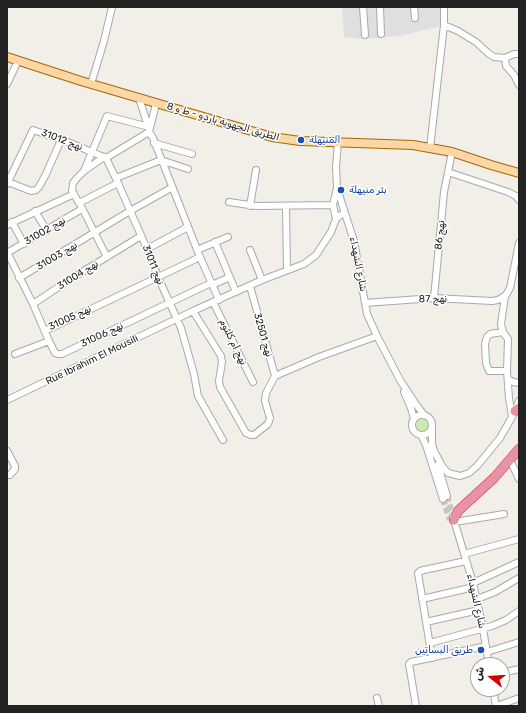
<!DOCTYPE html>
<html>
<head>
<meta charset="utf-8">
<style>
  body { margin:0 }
  #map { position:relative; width:526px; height:713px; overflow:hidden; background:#f2efe9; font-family:Rubik,Vazirmatn,sans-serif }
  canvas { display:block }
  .frame { position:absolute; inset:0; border:8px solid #222; pointer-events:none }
  .north { position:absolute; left:470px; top:657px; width:40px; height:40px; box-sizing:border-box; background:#fff; border:1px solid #a7a7a7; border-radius:50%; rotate:287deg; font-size:11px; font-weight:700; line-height:16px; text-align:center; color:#222 }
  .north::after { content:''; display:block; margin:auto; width:14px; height:18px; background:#d40000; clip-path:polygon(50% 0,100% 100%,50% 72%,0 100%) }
</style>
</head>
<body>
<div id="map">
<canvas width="526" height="713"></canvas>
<div class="frame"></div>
<div class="north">ش</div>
</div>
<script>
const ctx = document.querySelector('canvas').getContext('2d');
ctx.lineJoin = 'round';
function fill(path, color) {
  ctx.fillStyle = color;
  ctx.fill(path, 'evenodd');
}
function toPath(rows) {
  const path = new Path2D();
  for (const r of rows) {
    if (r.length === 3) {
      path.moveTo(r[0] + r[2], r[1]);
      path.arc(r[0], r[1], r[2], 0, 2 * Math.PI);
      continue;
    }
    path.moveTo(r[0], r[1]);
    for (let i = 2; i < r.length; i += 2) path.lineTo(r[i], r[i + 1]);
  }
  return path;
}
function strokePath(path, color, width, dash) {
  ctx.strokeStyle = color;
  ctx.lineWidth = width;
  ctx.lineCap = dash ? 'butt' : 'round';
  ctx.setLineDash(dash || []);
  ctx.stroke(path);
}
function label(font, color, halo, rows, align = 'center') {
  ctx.font = font + ' Rubik,Vazirmatn,sans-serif';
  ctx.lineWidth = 3;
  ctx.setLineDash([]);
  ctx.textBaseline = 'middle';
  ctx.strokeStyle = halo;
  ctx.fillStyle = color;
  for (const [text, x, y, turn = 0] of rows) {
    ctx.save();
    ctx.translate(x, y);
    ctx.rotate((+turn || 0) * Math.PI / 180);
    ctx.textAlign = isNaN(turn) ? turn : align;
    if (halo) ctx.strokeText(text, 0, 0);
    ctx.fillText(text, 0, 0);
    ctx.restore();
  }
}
fill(toPath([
  [342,7,444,7,445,25,400,36,360,39,344,37]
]), '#e0dfdf');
fill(toPath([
  [423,425,7]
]), '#cdebb0');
strokePath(toPath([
  [447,496,453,517],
  [443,499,450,520]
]), '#c8c6c1', 6, [6, 3]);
const minor = toPath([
  [363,7,365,35],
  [380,7,381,34],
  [414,7,415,18],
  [444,25,458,31,476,42,488,53,494,57,505,58,514,54,519,54],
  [505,58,506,66,514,75,519,85],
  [7,84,18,61],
  [91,84,104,41,112,7],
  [139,98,149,129],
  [149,132,153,138,200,257,219,300],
  [338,142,336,167,337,187,342,204,354,241,367,314,377,336,400,380,415,403,424,415],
  [154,143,192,154],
  [430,148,444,25,444,7],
  [104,157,84,171,77,178,73,183,72,191,79,203,118,183],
  [106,158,149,132,156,104],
  [84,171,107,116,149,127],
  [448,172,508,192,516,196,519,200],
  [116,178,161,160,188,169],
  [8,182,31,191,36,190,39,187,46,174,61,140],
  [7,184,33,130,68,142,106,158,118,183,147,249,158,277,181,328,194,374,198,396,223,440],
  [229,202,256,206,333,205],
  [81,206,107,257],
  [250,206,256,170],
  [286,207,287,270],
  [35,211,47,231],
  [336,219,333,205,337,188],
  [12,222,24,244],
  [7,225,74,194],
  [215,242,236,292],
  [147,249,188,227],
  [197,250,228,237],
  [250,250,262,280],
  [7,252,33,304,49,341,55,353,58,354,62,354,211,283],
  [7,253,82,209],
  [19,278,130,211,171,188],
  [212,285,230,277],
  [250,286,275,376],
  [505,296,501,324,503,332,508,339,507,371,509,398,512,417],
  [434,298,444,192,452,152],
  [213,302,253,382],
  [365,303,434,298,492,301,498,300,506,295,510,288,519,243],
  [33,304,69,280,141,236],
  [193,311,221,356,222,362,219,381,220,387,246,433,251,435,254,435,268,424,270,418,265,401,266,393,275,376,319,357,377,336],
  [45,331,200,257],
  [503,332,490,334,487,337,485,344,486,363,489,371,507,371],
  [15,354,49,341],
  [508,379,513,382,519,383],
  [404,392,411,408,414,419],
  [7,400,193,311,262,280,304,264,316,255,331,232,336,219,342,214,345,213],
  [422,425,10],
  [432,429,432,444,435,454],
  [420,435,422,437,426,445,443,499],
  [7,451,15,466,15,469,10,475,7,475],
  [434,451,442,466,448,473,460,476,469,473,477,466,500,438,512,417,519,401],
  [510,460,519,479],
  [438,465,447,496],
  [453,517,473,583,483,629,489,665],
  [455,522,504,514],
  [464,554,519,539],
  [473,583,519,562],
  [422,599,474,587],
  [477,599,495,592,519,578],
  [426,622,479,610],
  [430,643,492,626,506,620,519,611],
  [487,652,519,642],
  [432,658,418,573,420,571,424,570,466,561],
  [502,673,519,669],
  [493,689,496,706],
  [377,698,379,706],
  [416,706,409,664,411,662,486,646],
  [497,706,519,698]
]);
const major = toPath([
  [7,57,81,81,272,137,300,141,413,145,452,152,491,165,519,173]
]);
const highway = toPath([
  [515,411,519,408],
  [454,520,456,515,459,510,494,478,519,449]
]);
strokePath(minor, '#a9a9a9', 8);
strokePath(major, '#a06b00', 10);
strokePath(highway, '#dc2a67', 10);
strokePath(minor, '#fff', 6);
strokePath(major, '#fcd6a4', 8);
strokePath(highway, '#e892a2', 9);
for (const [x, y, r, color] of [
  [301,140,4,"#1a4fb4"],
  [341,190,4,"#1a4fb4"],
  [481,650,4,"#1a4fb4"]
]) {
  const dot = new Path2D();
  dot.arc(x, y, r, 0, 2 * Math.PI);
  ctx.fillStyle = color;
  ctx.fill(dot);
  strokePath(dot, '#fff', 1.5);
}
label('10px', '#222', '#fff', [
  ["الطريق الجهوية باردو - ط و 8",223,122,16],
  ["نهج 31012",62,140,21],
  ["نهج 31002",45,231,-30],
  ["نهج 86",440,235,-84],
  ["نهج 31003",57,256,-31],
  ["شارع الشهداء",358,264,79],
  ["نهج 31011",153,265,68],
  ["نهج 31004",78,275,-32],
  ["نهج 87",433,299,-1],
  ["نهج 31005",70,318,-25],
  ["نهج 31006",102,335,-25],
  ["نهج 32501",263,335,74],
  ["نهج أم كلثوم",233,342,64],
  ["Rue Ibrahim El Mousili",92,360,-26],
  ["شارع الشهداء",476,601,77]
]);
label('10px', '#164399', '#fff', [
  ["المنيهلة",309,140],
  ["بئر منيهلة",349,190],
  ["طريق البساتين",473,650,"right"]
], 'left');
</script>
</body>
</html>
